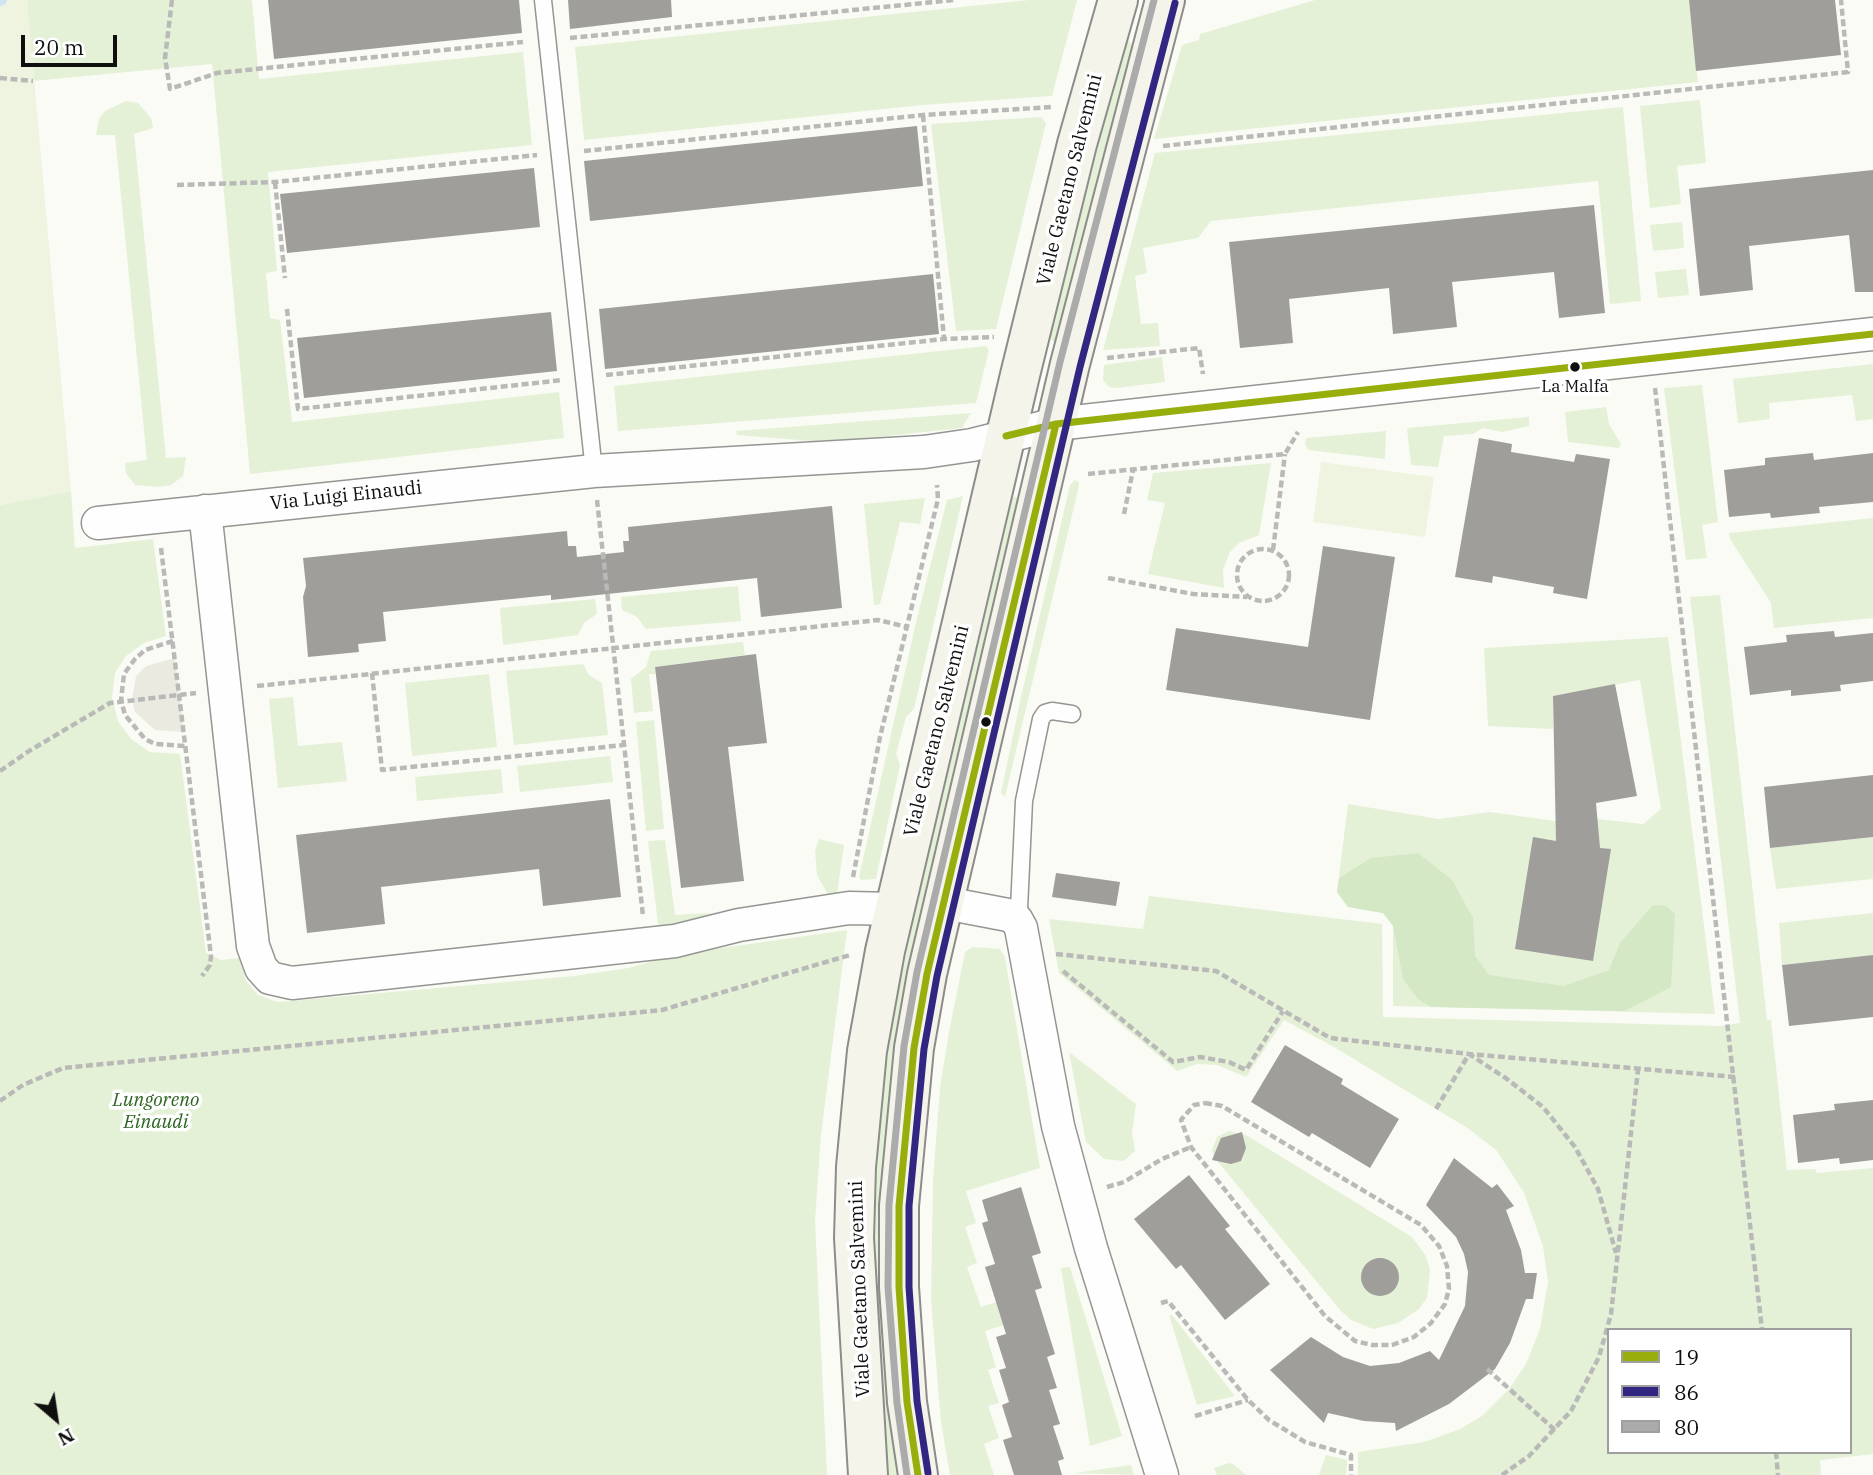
<!DOCTYPE html>
<html>
<head>
<meta charset="utf-8">
<style>
  body { margin:0 }
  #map { position:relative; width:1873px; height:1475px; overflow:hidden; background:#fbfbf6; font-family:"IBM Plex Serif",serif }
  canvas { display:block }
  .legend { position:absolute; left:1607px; top:1328px; width:245px; height:126px; box-sizing:border-box; background:#fff; border:2px solid #9f9f9f; margin:0; padding:9px 12px; list-style:none; font-size:21px; color:#0f0f0f }
  .legend li { display:flex; align-items:center; gap:14px; height:35px }
  .legend b { width:35px; border:2px solid #9f9f9f }
  .north { position:absolute; left:21px; top:1384px; width:70px; height:70px; -webkit-text-stroke:5px #fff; paint-order:stroke; rotate:151deg; font-size:19px; font-weight:700; line-height:28px; text-align:center; color:#0f0f0f }
  .north::after { content:''; display:block; margin:auto; width:24px; height:32px; background:#0f0f0f; clip-path:polygon(50% 0,100% 100%,50% 72%,0 100%) }
  .scale { position:absolute; left:21px; top:35px; width:96px; height:32px; box-sizing:border-box; border:4px solid #0f0f0f; border-top:0; padding-left:9px; font-size:21px; line-height:24px; white-space:nowrap; color:#0f0f0f; -webkit-text-stroke:5px #fff; paint-order:stroke }
</style>
</head>
<body>
<div id="map">
<canvas width="1873" height="1475"></canvas>
<ul class="legend">
<li><b style="height:9px;background:#97ae0c"></b>19</li>
<li><b style="height:9px;background:#312783"></b>86</li>
<li><b style="height:9px;background:#ababab"></b>80</li>
</ul>
<div class="north">N</div>
<div class="scale">20 m</div>
</div>
<script>
const ctx = document.querySelector('canvas').getContext('2d');
ctx.lineJoin = 'round';
function fill(path, color) {
  ctx.fillStyle = color;
  ctx.fill(path, 'evenodd');
}
function toPath(rows) {
  const path = new Path2D();
  for (const r of rows) {
    if (r.length === 3) {
      path.moveTo(r[0] + r[2], r[1]);
      path.arc(r[0], r[1], r[2], 0, 2 * Math.PI);
      continue;
    }
    path.moveTo(r[0], r[1]);
    for (let i = 2; i < r.length; i += 2) path.lineTo(r[i], r[i + 1]);
  }
  return path;
}
function strokePath(path, color, width, dash) {
  ctx.strokeStyle = color;
  ctx.lineWidth = width;
  ctx.lineCap = dash ? 'butt' : 'round';
  ctx.setLineDash(dash || []);
  ctx.stroke(path);
}
function label(font, color, halo, rows, align = 'center') {
  ctx.font = font + ' "IBM Plex Serif",serif';
  ctx.lineWidth = 7;
  ctx.setLineDash([]);
  ctx.textBaseline = 'middle';
  ctx.strokeStyle = halo;
  ctx.fillStyle = color;
  for (const [text, x, y, turn = 0] of rows) {
    ctx.save();
    ctx.translate(x, y);
    ctx.rotate((+turn || 0) * Math.PI / 180);
    ctx.textAlign = isNaN(turn) ? turn : align;
    if (halo) ctx.strokeText(text, 0, 0);
    ctx.fillText(text, 0, 0);
    ctx.restore();
  }
}
fill(toPath([
  [27,0,252,0,259,79,523,52,532,145,268,172,277,271,266,273,270,318,280,320,292,422,559,392,564,438,250,474,212,64,33,81],
  [1029,0,1077,0,1052,96,923,105,584,140,575,47],
  [1315,0,1689,0,1698,82,1154,139,1182,45,1199,40,1200,34],
  [1128,40,1133,46,1057,340,1054,342,1050,338,1071,250,1125,42],
  [1700,100,1706,163,1677,166,1681,204,1650,208,1640,106],
  [126,101,138,103,151,118,153,128,134,134,166,458,186,457,183,476,171,485,158,487,135,485,126,473,125,463,147,460,115,135,96,135,99,119,105,111],
  [1623,107,1641,301,1610,304,1598,181,1211,221,1198,238,1143,248,1147,273,1135,276,1141,324,1158,323,1160,346,1103,350,1155,153],
  [1041,117,1046,123,996,329,956,331,931,124],
  [1682,222,1684,248,1653,251,1650,225],
  [1686,269,1689,295,1658,298,1655,272],
  [986,346,989,350,976,403,618,431,614,386],
  [1162,357,1165,382,1116,388,1109,387,1103,380,1104,365],
  [1873,364,1873,419,1856,421,1852,395,1769,403,1770,419,1738,423,1733,379],
  [1702,385,1718,522,1702,525,1707,558,1686,560,1664,388],
  [1606,407,1609,424,1621,444,1619,448,1568,442,1565,412],
  [971,413,962,428,849,440,823,442,737,435,736,431],
  [1529,417,1529,426,1502,432,1483,428,1473,434,1444,436,1438,467,1411,465,1407,428],
  [1386,431,1385,459,1308,450,1305,444,1306,438],
  [1271,463,1259,535,1239,543,1230,552,1223,570,1224,588,1148,574,1165,503,1147,500,1153,473],
  [1075,480,1079,483,1078,490,1005,797,1001,793,1021,697,1070,485],
  [71,491,75,548,153,539,166,636,144,643,126,656,115,673,112,698,118,721,131,739,150,752,180,754,206,953,221,960,239,958,246,981,258,995,278,1002,574,976,628,968,680,954,847,930,821,1135,815,1221,827,1475,0,1475,0,505],
  [963,496,914,709,906,717,896,754,900,765,876,879,861,880,859,877,917,618,947,500],
  [1013,497,1019,497,1021,500,928,894,899,1475,889,1475,874,1288,874,1202,885,1074,895,1005,920,892],
  [925,498,920,524,900,522,880,604,874,605,864,504],
  [1873,518,1873,618,1774,628,1771,603,1730,539,1729,533],
  [738,586,741,621,646,629,637,617,622,610,621,597],
  [1720,595,1767,1020,1771,1020,1787,1170,1815,1169,1817,1173,1873,1168,1873,1454,1820,1460,1821,1475,1358,1475,1358,1452,1424,1442,1460,1429,1482,1416,1509,1389,1526,1364,1540,1329,1548,1282,1543,1246,1524,1193,1497,1151,1469,1129,1334,1047,1284,1020,1246,1077,1217,1065,1197,1064,1177,1071,1059,973,1049,919,1143,929,1149,896,1382,924,1383,1017,1720,1026,1740,1023,1690,597],
  [1609,1330,1850,1330,1850,1452,1609,1452],
  [595,599,597,614,584,623,578,635,503,645,500,608],
  [1668,637,1715,1014,1393,1006,1393,926,1383,913,1348,907,1337,892,1348,804,1439,819,1490,812,1555,821,1597,819,1643,824,1661,809,1640,680,1553,696,1553,729,1488,726,1484,648],
  [743,642,745,655,655,667,656,674,649,674,653,711,634,713,631,679,646,667,651,651],
  [583,664,589,675,602,683,608,735,514,745,506,671],
  [489,674,497,747,412,756,405,683],
  [293,697,298,746,342,742,347,781,278,788,269,699],
  [654,720,664,829,646,831,636,722],
  [610,756,613,782,520,792,517,766],
  [501,769,503,793,417,801,415,777],
  [1873,837,1873,879,1776,889,1770,848],
  [819,839,844,845,837,894,828,895,817,875,815,851],
  [665,840,675,915,712,913,699,923,659,932,648,841],
  [1873,913,1873,955,1782,965,1779,923],
  [973,947,1000,949,1005,957,1040,1168,966,1191,976,1223,965,1227,977,1263,967,1267,981,1307,1033,1290,1041,1314,985,1331,996,1367,988,1370,999,1403,988,1406,999,1438,984,1444,994,1475,950,1475,941,1422,931,1301,933,1180,940,1087,949,1032,965,952],
  [1069,1052,1136,1104,1132,1133,1135,1151,1124,1161,1104,1159,1086,1142],
  [1229,1131,1246,1135,1412,1237,1426,1256,1430,1270,1427,1298,1419,1309,1398,1323,1373,1329,1351,1320,1340,1310,1214,1157,1212,1150,1217,1137],
  [1070,1267,1122,1436,1090,1446,1061,1268],
  [1169,1315,1172,1315,1235,1396,1197,1405],
  [1326,1455,1347,1460,1346,1475,1319,1475],
  [1229,1463,1233,1464,1246,1475,1217,1475,1214,1468],
  [1131,1465,1134,1475,1075,1473]
]), '#e4f1d7');
fill(toPath([
  [1418,853,1452,880,1473,918,1475,956,1489,975,1564,986,1609,970,1620,943,1653,905,1666,906,1675,914,1671,987,1625,1011,1431,1007,1418,999,1403,979,1393,926,1383,913,1348,907,1337,892,1339,878,1371,858]
]), '#d4e8c5');
fill(toPath([
  [0,0,27,0,71,491,0,505],
  [1321,462,1434,477,1425,537,1313,522]
]), '#eef4e0');
fill(toPath([
  [175,658,184,732,155,730,135,712,132,699,136,676,146,666]
]), '#ebeae1');
strokePath(toPath([
  [0,1,2,0]
]), '#cee5f4', 10);
fill(toPath([
  [268,0,519,0,522,33,274,59],
  [568,0,671,0,672,17,570,29],
  [1689,0,1835,0,1841,55,1696,71],
  [917,126,923,186,590,221,584,161],
  [534,168,540,227,287,253,280,194],
  [1873,170,1873,292,1855,292,1849,235,1749,246,1753,290,1700,296,1689,189],
  [1594,205,1605,313,1559,318,1554,272,1452,282,1457,327,1393,334,1389,288,1289,299,1293,343,1240,348,1229,242],
  [933,274,939,334,605,369,599,309],
  [551,312,557,371,304,398,297,338],
  [1479,438,1512,444,1511,452,1574,462,1576,454,1610,459,1587,599,1553,593,1554,587,1493,576,1492,583,1455,577],
  [1813,453,1814,460,1873,453,1873,502,1819,507,1820,513,1771,518,1770,513,1729,517,1724,470,1765,465,1765,458],
  [832,506,842,608,761,617,757,578,551,600,551,595,383,612,386,641,358,644,359,652,308,657,303,597,306,586,303,558,567,531,568,546,576,546,577,557,624,552,623,541,629,541,628,527],
  [1323,546,1395,557,1370,720,1166,690,1176,628,1308,647],
  [1834,631,1835,637,1873,633,1873,681,1840,685,1841,691,1791,696,1791,690,1750,695,1744,647,1787,642,1786,635],
  [756,654,767,743,728,747,744,881,681,888,655,667],
  [1615,684,1637,796,1596,803,1600,848,1611,849,1593,961,1515,949,1533,837,1556,841,1553,696],
  [1873,775,1873,837,1770,848,1764,787],
  [610,799,621,897,543,906,539,869,381,887,385,924,307,933,296,835],
  [1056,873,1120,882,1116,906,1052,897],
  [1873,955,1873,1017,1789,1026,1782,965],
  [1285,1045,1343,1079,1341,1084,1399,1119,1370,1168,1312,1133,1309,1137,1251,1102],
  [1873,1100,1873,1160,1840,1164,1839,1158,1798,1163,1793,1115,1835,1110,1834,1104],
  [1242,1132,1246,1148,1241,1161,1231,1164,1212,1160,1221,1138],
  [1454,1158,1492,1188,1497,1184,1514,1206,1506,1210,1521,1250,1525,1273,1537,1273,1533,1299,1526,1299,1510,1343,1495,1369,1449,1404,1396,1431,1395,1423,1364,1421,1328,1413,1324,1423,1270,1370,1311,1337,1343,1357,1370,1366,1399,1363,1430,1351,1439,1360,1465,1306,1468,1272,1464,1254,1456,1237,1426,1205],
  [1189,1175,1230,1226,1225,1229,1270,1284,1225,1320,1181,1265,1176,1269,1134,1219],
  [1021,1187,1041,1253,1032,1256,1042,1288,1035,1290,1055,1354,1047,1357,1057,1388,1049,1390,1060,1424,1053,1426,1064,1459,1058,1461,1062,1475,1014,1475,1003,1440,1012,1437,1002,1405,1009,1402,999,1370,1006,1368,996,1337,1006,1334,985,1267,995,1264,982,1223,988,1221,982,1200],
  [1380,1277,19]
]), '#9f9e9b');
const service = toPath([
  [543,0,594,471],
  [1016,919,1019,909,1024,801,1041,719,1045,713,1052,711,1072,714]
]);
const minor = toPath([
  [205,511,253,946,261,968,270,978,292,983,675,941,739,925,849,908,895,909],
  [98,523,594,471,924,452,972,445,1056,424,1873,334],
  [945,903,1008,915,1016,919,1021,928,1058,1126,1091,1248,1162,1475]
]);
const secondary = toPath([
  [868,1475,854,1238,856,1167,867,1051,885,951,1020,375,1077,144,1118,0],
  [918,1475,907,1402,899,1287,899,1206,914,1048,927,974,1070,364,1165,0]
]);
strokePath(service, '#959593', 19);
strokePath(minor, '#959593', 35);
strokePath(secondary, '#8c8c8a', 42);
strokePath(toPath([
  [172,0,165,58,170,89,217,73,523,42],
  [570,38,954,0],
  [0,78,33,81],
  [923,115,944,339],
  [1163,146,1848,72,1841,0],
  [584,151,923,115,1052,107],
  [275,182,285,278],
  [177,185,275,182,537,155],
  [287,309,298,409,563,380],
  [1107,358,1199,348,1203,374],
  [606,375,944,339,994,337],
  [1655,388,1762,1330],
  [1088,474,1285,454,1298,432],
  [597,500,643,916],
  [1124,514,1133,470],
  [161,548,211,956,210,965,202,976],
  [1263,575,26],
  [1273,550,1285,454],
  [1108,578,1193,594,1247,597],
  [173,641,145,650,135,659,124,674,121,700,125,715,145,739,155,744,186,746],
  [372,673,382,770,624,745],
  [257,686,878,620,907,627],
  [0,771,29,751,110,703,196,693],
  [853,877,880,737,938,499,937,485],
  [1056,954,1216,971,1330,1038,1469,1054,1735,1077],
  [1063,971,1173,1062,1200,1057,1229,1062,1246,1070,1283,1011],
  [0,1101,23,1085,63,1068,662,1010,850,955],
  [1205,1103,1222,1106,1421,1225,1439,1246,1447,1266,1449,1289,1445,1304,1431,1323,1414,1337,1392,1345,1372,1345,1355,1341,1325,1316,1191,1147,1181,1120,1194,1105,1205,1103],
  [1436,1109,1469,1054,1507,1079,1543,1107,1575,1147,1598,1189,1616,1253],
  [1107,1187,1124,1182,1162,1159,1191,1147],
  [1161,1303,1168,1301,1248,1400,1269,1420,1305,1442,1351,1455,1351,1475],
  [1487,1369,1555,1430],
  [1195,1416,1248,1400],
  [1776,1452,1778,1475],
  [1502,1475,1529,1456,1571,1411,1599,1357,1611,1314,1638,1070]
]), '#b9b9b8', 4.5, [7, 3.5]);
strokePath(service, '#fefefe', 16);
strokePath(minor, '#fefefe', 32);
strokePath(secondary, '#f5f4eb', 38);
strokePath(toPath([
  [1006,436,1056,424,1873,334],
  [918,1475,907,1402,899,1287,899,1206,914,1048,927,974,1056,424]
]), '#97ae0c', 7);
strokePath(toPath([
  [928,1473,917,1401,909,1287,909,1206,924,1049,937,976,1080,367,1175,3]
]), '#312783', 7);
strokePath(toPath([
  [907,1475,897,1403,888,1287,889,1205,904,1046,917,972,1060,362,1154,0]
]), '#ababab', 7);
for (const [x, y, r, color] of [
  [1575,367,6,"#0f0f0f"],
  [986,722,6,"#0f0f0f"]
]) {
  const dot = new Path2D();
  dot.arc(x, y, r, 0, 2 * Math.PI);
  ctx.fillStyle = color;
  ctx.fill(dot);
  strokePath(dot, '#fff', 2.5);
}
label('17px', '#0f0f0f', '#fff', [
  ["La Malfa",1575,387]
]);
label('19px', '#0f0f0f', '#fff', [
  ["Viale Gaetano Salvemini",1070,180,-76],
  ["Via Luigi Einaudi",346,496,-6],
  ["Viale Gaetano Salvemini",937,731,-76],
  ["Viale Gaetano Salvemini",860,1289,-92]
]);
label('italic 19px', '#2d6522', '#fff', [
  ["Lungoreno",156,1101],
  ["Einaudi",156,1123]
]);
</script>
</body>
</html>
